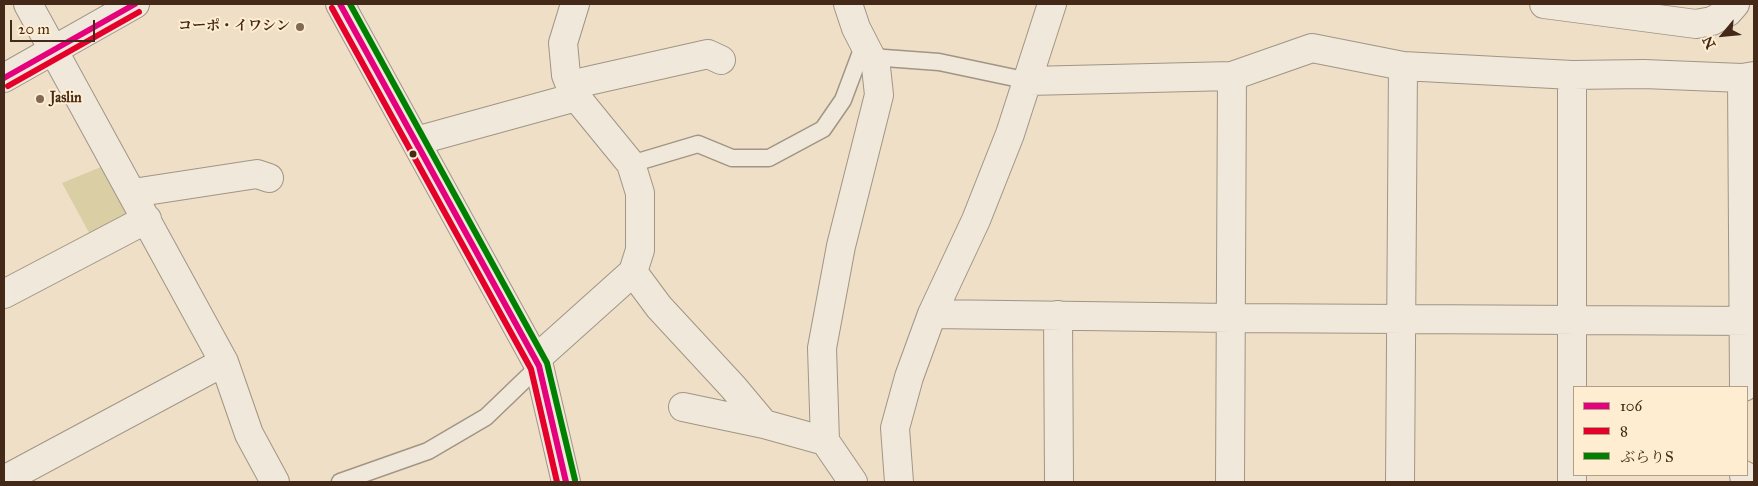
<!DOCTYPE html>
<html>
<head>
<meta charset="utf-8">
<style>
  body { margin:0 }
  #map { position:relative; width:1758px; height:486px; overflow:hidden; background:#eedfc6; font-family:"IM FELL Great Primer","Noto Serif JP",serif }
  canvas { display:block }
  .frame { position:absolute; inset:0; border:5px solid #442918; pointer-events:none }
  .legend { position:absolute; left:1573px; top:386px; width:175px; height:90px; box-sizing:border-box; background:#feedd0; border:1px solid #b49f86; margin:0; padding:6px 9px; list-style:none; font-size:15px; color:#442918 }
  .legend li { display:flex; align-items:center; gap:10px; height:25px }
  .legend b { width:25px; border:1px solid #b49f86 }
  .north { position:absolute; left:1698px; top:10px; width:50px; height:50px; -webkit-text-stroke:4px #feedd0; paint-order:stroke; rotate:242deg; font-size:14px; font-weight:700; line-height:20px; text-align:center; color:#442918 }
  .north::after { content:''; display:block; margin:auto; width:18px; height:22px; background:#442918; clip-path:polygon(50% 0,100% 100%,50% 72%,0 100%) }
  .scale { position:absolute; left:10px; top:20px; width:85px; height:22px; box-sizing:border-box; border:2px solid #442918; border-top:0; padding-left:6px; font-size:15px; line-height:18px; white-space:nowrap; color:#442918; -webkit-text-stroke:4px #feedd0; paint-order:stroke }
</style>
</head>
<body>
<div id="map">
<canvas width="1758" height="486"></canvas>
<div class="frame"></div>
<ul class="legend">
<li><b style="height:6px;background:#e5007d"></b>106</li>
<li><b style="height:6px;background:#e4002b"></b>8</li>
<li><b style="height:6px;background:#008000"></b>ぶらりS</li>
</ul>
<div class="north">N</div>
<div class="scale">20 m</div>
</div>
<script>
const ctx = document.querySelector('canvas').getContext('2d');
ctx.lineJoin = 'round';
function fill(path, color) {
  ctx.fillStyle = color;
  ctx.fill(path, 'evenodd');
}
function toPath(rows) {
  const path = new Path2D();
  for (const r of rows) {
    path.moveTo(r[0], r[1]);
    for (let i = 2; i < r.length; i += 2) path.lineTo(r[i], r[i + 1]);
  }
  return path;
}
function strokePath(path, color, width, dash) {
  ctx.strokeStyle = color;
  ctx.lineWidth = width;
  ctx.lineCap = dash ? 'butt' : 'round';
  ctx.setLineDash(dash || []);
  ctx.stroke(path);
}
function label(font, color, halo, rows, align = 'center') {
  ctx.font = font + ' "IM FELL Great Primer","Noto Serif JP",serif';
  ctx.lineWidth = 4;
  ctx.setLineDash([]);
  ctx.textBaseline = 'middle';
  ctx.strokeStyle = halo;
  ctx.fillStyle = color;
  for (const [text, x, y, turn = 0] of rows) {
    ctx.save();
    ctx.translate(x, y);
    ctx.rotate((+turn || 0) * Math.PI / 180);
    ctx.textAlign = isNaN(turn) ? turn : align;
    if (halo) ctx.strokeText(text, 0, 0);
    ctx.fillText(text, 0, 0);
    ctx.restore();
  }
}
fill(toPath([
  [101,167,128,217,92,238,62,183]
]), '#d9cea4');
const service = toPath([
  [871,57,939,62,1029,81],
  [631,164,698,144,732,158,769,158,823,129,843,100,864,44],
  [340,482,428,451,486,417,539,366]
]);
const minor = toPath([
  [28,4,224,362,249,434,275,482],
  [848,4,856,28,876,67,879,95,841,246,822,348,825,441,853,482],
  [1544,4,1696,24,1712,21,1728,12,1735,4],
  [1572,75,1572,482],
  [1742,78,1744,387],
  [1029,81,1232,76,1312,48,1403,66,1572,75,1644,74,1742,78,1754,76],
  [570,85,708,54,721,60],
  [416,141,576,97],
  [133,193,257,174,269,178],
  [633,272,659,307,733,387,764,424],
  [4,294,147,219],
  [932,314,1231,318,1754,321],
  [1058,315,1059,482],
  [536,359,633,272,640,250,640,193,631,164,573,93,566,75,563,43,575,4],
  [683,407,764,424,825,441],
  [1744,475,1745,482],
  [4,480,224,362],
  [899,482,895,428,909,377,932,314,976,220,1010,134,1052,4],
  [1230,482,1232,76],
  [1400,482,1403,66]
]);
const tertiary = toPath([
  [340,4,539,366,566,482],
  [4,78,135,4]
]);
strokePath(service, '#a19585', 19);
strokePath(minor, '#a19585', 30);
strokePath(tertiary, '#a19585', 30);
strokePath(service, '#efe8db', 16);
strokePath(minor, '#efe8db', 28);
strokePath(tertiary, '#efe8db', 28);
strokePath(toPath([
  [340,4,539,366,566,482],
  [4,78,135,4]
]), '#e5007d', 6);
strokePath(toPath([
  [332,8,531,369,557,482],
  [8,86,139,12]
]), '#e4002b', 6);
strokePath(toPath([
  [350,4,547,363,575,480]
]), '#008000', 6);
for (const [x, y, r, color] of [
  [300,27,5,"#806955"],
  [40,99,5,"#806955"],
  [413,154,4.5,"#442918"]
]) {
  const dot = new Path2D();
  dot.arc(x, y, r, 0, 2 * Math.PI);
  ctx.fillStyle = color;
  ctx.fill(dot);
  strokePath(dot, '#feedd0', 2);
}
label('bold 14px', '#442918', '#feedd0', [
  ["コーポ・イワシン",290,27],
  ["Jaslin",50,99,"left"]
], 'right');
</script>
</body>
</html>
